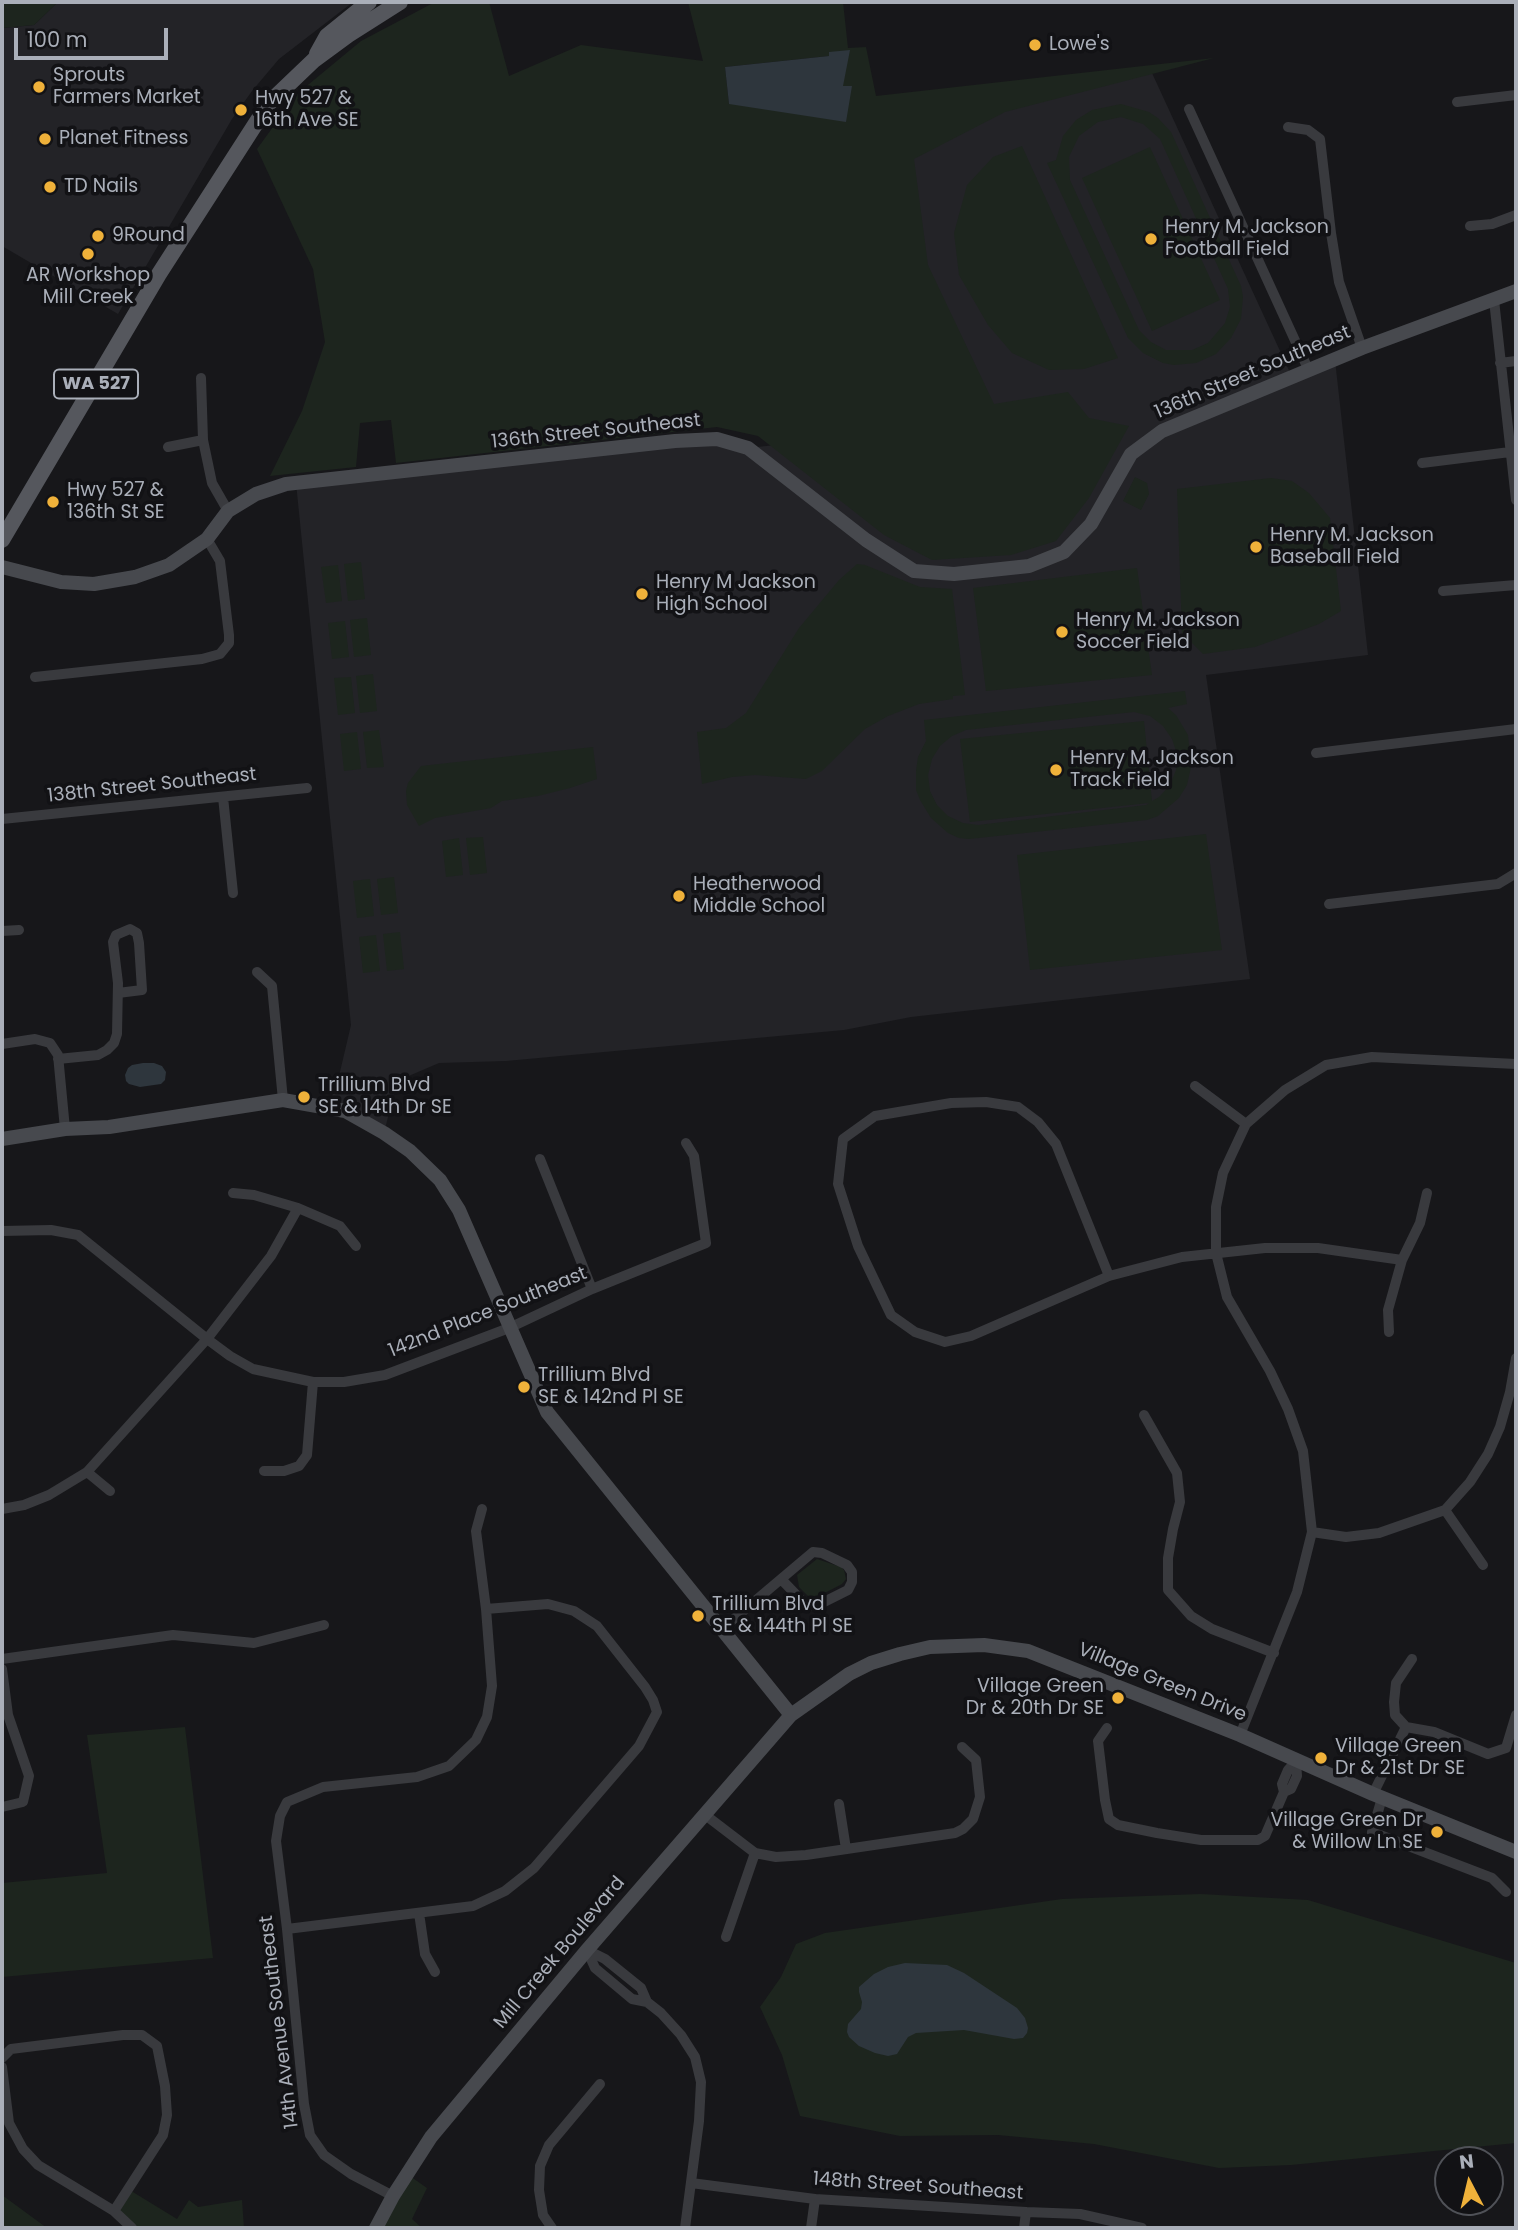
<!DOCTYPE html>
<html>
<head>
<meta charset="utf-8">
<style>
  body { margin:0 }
  #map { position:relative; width:1518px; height:2230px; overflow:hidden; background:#17171a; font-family:Poppins,sans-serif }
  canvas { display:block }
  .frame { position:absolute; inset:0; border:4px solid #aaafb9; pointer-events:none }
  .north { position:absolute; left:1434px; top:2146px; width:70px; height:70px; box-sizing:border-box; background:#121215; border:2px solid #4f5157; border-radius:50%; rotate:353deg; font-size:19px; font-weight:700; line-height:28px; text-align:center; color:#aaafb9 }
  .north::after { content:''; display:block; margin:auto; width:24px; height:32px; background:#efb13a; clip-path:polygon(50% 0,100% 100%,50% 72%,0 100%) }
  .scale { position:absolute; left:14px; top:28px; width:154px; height:32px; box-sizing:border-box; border:4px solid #aaafb9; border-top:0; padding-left:9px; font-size:21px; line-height:24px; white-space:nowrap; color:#aaafb9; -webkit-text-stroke:5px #121215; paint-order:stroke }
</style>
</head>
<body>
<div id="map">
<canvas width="1518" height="2230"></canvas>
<div class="frame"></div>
<div class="north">N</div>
<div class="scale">100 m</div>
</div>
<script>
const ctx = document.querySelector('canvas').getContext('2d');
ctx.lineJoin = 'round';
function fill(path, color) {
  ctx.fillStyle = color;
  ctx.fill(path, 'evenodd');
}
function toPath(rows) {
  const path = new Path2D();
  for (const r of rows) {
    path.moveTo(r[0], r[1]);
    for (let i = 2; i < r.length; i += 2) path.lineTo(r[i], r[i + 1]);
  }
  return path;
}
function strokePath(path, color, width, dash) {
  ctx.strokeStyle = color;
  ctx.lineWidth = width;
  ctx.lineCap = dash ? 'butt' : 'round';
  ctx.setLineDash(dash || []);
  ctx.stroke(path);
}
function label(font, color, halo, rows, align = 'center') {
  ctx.font = font + ' Poppins,sans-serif';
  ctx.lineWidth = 7;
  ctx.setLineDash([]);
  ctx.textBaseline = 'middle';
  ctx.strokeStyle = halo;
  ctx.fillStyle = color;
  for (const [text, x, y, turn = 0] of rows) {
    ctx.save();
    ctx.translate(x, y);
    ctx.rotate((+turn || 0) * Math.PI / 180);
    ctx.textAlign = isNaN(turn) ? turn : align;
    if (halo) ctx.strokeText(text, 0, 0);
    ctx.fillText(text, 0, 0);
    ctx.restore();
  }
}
fill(toPath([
  [58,2,353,2,279,59,252,91,232,119,118,314,2,246,2,28,34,25],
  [1152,73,1292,377,1335,360,1368,655,1206,675,1250,979,911,1017,844,1030,506,1061,439,1063,397,1081,384,1133,328,1108,339,1076,351,1025,296,483,675,441,748,448,940,427,895,103]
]), '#232327');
fill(toPath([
  [2,2,58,2,34,25,2,28],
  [435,2,489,2,509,76,581,45,703,61,688,2,843,2,848,48,866,47,876,96,1214,58,1005,112,914,159,928,265,994,404,1068,392,1089,418,1129,426,1089,498,1056,541,1011,555,932,560,884,535,758,436,717,427,396,463,391,420,360,423,356,467,270,476,302,411,325,342,313,269,257,149,297,94,361,41],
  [829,56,843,87,852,86,729,104,725,67],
  [1121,104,1149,112,1158,118,1171,132,1241,286,1243,297,1241,319,1231,338,1216,354,1196,363,1174,365,1163,363,1143,353,1128,338,1047,163,1056,160,1063,136,1076,120,1092,110],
  [1121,117,1143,124,1160,139,1228,289,1230,307,1225,323,1208,343,1192,350,1166,350,1151,342,1139,330,1070,180,1069,157,1079,136,1098,122],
  [1022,146,1118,358,1084,369,1049,370,1012,353,988,325,959,275,954,233,967,185,993,157],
  [1150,147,1220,300,1152,331,1082,178],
  [1135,477,1147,483,1149,494,1141,510,1123,501],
  [1271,478,1292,481,1309,493,1330,518,1341,611,1319,624,1255,647,1203,654,1182,633,1177,489],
  [361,562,365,599,348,601,344,564],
  [857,564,865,565,920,587,952,589,965,695,953,696,953,699,919,704,888,716,865,729,822,771,806,779,755,775,732,777,702,784,697,732,726,728,746,713,799,628,839,580],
  [338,565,342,601,326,603,321,567],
  [1137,568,1152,675,986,691,973,588],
  [367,618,371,655,354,657,350,620],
  [345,621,349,657,332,659,328,623],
  [373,674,377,711,360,713,356,676],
  [351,677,355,713,338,715,334,678],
  [1185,691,1187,704,1168,708,1176,715,1188,735,1191,767,1187,785,1179,798,1158,816,1147,820,969,839,959,838,948,833,931,818,920,800,916,790,916,771,918,757,926,741,924,720],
  [1134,712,1150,716,1163,726,1172,739,1177,754,1176,770,1170,785,1159,797,1152,801,1144,721,960,739,970,822,1149,803,1146,805,978,825,963,823,948,816,937,805,930,791,928,775,932,759,940,746,952,736,966,730],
  [379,730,384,767,367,768,363,732],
  [357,732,361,769,344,771,340,734],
  [593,747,597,779,570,788,538,796,502,801,491,808,435,818,419,826,407,805,406,791,408,783,421,766],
  [1206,834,1222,950,1030,970,1017,855],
  [483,837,487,873,470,875,466,838],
  [459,838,463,875,446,877,442,841],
  [394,877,398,913,381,915,377,879],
  [370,879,374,916,357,918,353,881],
  [400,932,404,969,387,971,383,934],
  [376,935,380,971,363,973,359,937],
  [817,1559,841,1567,844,1570,846,1579,842,1584,817,1597,810,1598,799,1587,797,1575],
  [185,1727,213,1958,2,1977,2,1883,107,1873,87,1735],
  [1201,1894,1308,1900,1516,1963,1516,2143,1291,2165,1219,2168,1094,2144,998,2135,900,2136,800,2116,782,2055,760,2007,781,1977,796,1944,825,1933,1062,1899],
  [407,2174,427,2188,412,2219,422,2228,376,2228],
  [128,2189,177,2219,189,2200,198,2207,242,2200,244,2228,132,2228,114,2211],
  [2,2195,47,2228,2,2228]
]), '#1d251e');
fill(toPath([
  [850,50,843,86,852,86,846,122,729,104,725,67,829,56,829,52],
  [143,1063,154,1063,162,1066,166,1072,165,1080,161,1084,140,1087,129,1084,126,1081,125,1075,128,1068,132,1065],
  [905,1963,947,1965,964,1973,1017,2008,1025,2018,1028,2028,1027,2033,1023,2038,1014,2039,964,2030,916,2033,908,2037,897,2054,888,2056,875,2053,859,2046,849,2037,847,2032,848,2024,861,2009,862,2002,859,1992,859,1987,874,1974,888,1967]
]), '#2e363d');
strokePath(toPath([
  [1457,102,1516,95],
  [1189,109,1309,371],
  [1288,127,1308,130,1320,139,1331,233,1339,282,1362,348],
  [1470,226,1492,224,1516,215],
  [1494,300,1516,500],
  [1500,363,1516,361],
  [201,378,203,440,212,483,228,511],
  [168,447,203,440],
  [1422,463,1510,452],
  [1443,591,1516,585],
  [35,677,202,659,220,654,229,643,229,635,220,561,207,539],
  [1316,753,1516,729],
  [223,797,233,893],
  [2,819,307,788],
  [1329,904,1498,884,1516,873],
  [2,931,19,930],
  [257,972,272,986,283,1100],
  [2,1044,35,1039,50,1043,58,1055,65,1129],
  [58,1059,98,1055,107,1050,114,1043,117,1034,118,983,113,942,116,935,130,929,137,933,139,943,142,990,118,993],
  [1195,1086,1246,1124,1285,1090,1326,1065,1372,1057,1516,1064],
  [540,1159,592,1289],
  [233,1193,254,1195,298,1208,340,1226,356,1246],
  [2,1231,51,1230,78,1235,207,1339,271,1256,298,1208],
  [1109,1276,1056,1144,1038,1122,1018,1107,986,1102,951,1103,875,1116,843,1139,838,1184,858,1246,891,1315,915,1332,945,1342,971,1336,1109,1276,1182,1257,1265,1248,1318,1248,1402,1260],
  [1389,1332,1388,1310,1402,1260,1420,1223,1427,1193],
  [1144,1415,1177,1473,1180,1502,1173,1529,1168,1558,1168,1590,1191,1616,1212,1629,1274,1653],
  [264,1471,284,1471,299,1466,307,1455,313,1382],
  [87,1472,110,1491],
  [2,1509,24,1505,49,1495,87,1472,207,1339,230,1356,253,1369,313,1382,344,1382,385,1375,509,1328,592,1289,706,1243,694,1156,686,1143],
  [1445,1510,1483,1565],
  [1312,1532,1346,1537,1379,1533,1445,1510,1470,1482,1488,1454,1500,1427,1510,1392,1516,1358],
  [723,1628,813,1552,822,1553,847,1565,852,1572,852,1582,848,1590,820,1604,813,1606,806,1605,781,1579],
  [2,1659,173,1635,254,1643,324,1625],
  [2,1669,8,1715,29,1776,23,1802,2,1807],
  [1406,1727,1395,1715,1394,1702,1396,1683,1412,1659],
  [1107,1728,1098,1741,1105,1800,1109,1819,1118,1825,1157,1833,1201,1840,1258,1840,1265,1836,1284,1792,1282,1784,1288,1770,1296,1761],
  [1240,1735,1297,1592,1312,1532,1303,1451,1288,1409,1270,1371,1227,1297,1216,1253,1216,1207,1223,1173,1246,1124],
  [1284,1792,1291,1789,1297,1776,1296,1761],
  [1373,1794,1406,1727,1434,1732,1488,1754,1506,1748,1516,1715],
  [1382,1798,1372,1832,1492,1878,1506,1892],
  [839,1804,846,1849],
  [704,1814,755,1853,776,1857,806,1855,955,1833,963,1829,973,1819,980,1797,976,1760,962,1747],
  [419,1913,425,1954,435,1972],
  [287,1929,473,1906,505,1891,534,1868,639,1746,657,1712,653,1700,645,1687,597,1626,574,1611,548,1604,486,1609],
  [726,1937,755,1853],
  [587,1950,595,1968,632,1999,647,2002,661,2013,681,2035,695,2057,701,2082,699,2121,685,2228],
  [587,1950,605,1959,641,1988,647,2002],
  [2,2058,11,2049,123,2035,142,2035,157,2046,165,2086,167,2115,163,2135,114,2211],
  [2,2067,9,2123,23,2149,38,2165,114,2211,132,2228],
  [691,2183,815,2199,1026,2212,1080,2214,1142,2228],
  [393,2196,351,2174,324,2155,310,2135,304,2104,287,1929,276,1841,280,1816,287,1802,323,1787,417,1777,449,1766,476,1740,487,1717,492,1686,486,1609,476,1531,482,1509],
  [552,2228,543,2215,539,2190,540,2166,549,2145,600,2084],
  [811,2228,815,2199],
  [1024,2228,1026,2212]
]), '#393a3e', 10);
strokePath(toPath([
  [2,567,61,582,94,584,135,577,169,565,207,539,228,511,256,494,286,484,675,441,717,439,748,448,866,540,914,571,954,574,1029,566,1064,552,1091,524,1131,454,1162,431,1362,348,1516,291],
  [2,1139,65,1129,109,1127,283,1100,345,1111,384,1133,410,1151,440,1180,459,1210,547,1412,791,1715],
  [376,2228,393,2196,431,2137,587,1950,791,1715,849,1674,871,1663,900,1654,930,1647,984,1645,1028,1651,1240,1735,1373,1794,1516,1852]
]), '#47494e', 14);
strokePath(toPath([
  [317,54,327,36,369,2],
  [2,540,159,274,269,103,314,60,348,35,400,2]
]), '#55575d', 16);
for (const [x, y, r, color] of [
  [1035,45,7,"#efb13a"],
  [39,87,7,"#efb13a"],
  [241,110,7,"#efb13a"],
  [45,139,7,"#efb13a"],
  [50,187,7,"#efb13a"],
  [98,236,7,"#efb13a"],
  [1151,239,7,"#efb13a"],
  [88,254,7,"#efb13a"],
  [53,502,7,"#efb13a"],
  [1256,547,7,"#efb13a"],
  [642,594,7,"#efb13a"],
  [1062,632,7,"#efb13a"],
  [1056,770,7,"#efb13a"],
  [679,896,7,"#efb13a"],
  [304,1097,7,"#efb13a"],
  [524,1387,7,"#efb13a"],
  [698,1616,7,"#efb13a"],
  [1118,1698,7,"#efb13a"],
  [1321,1758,7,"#efb13a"],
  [1437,1832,7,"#efb13a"]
]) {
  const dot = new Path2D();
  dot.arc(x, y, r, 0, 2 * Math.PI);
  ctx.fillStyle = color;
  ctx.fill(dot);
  strokePath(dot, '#121215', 2.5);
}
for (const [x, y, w] of [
  [96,384,84]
]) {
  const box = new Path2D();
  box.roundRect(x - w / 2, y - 14.5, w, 29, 5);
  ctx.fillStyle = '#121215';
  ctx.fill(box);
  strokePath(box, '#aaafb9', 2);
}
label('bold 18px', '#aaafb9', null, [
  ["WA 527",96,384]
]);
label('19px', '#aaafb9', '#121215', [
  ["Lowe's",1049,45],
  ["Sprouts",53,76],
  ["Farmers Market",53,98],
  ["Hwy 527 &",255,99],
  ["16th Ave SE",255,121],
  ["Planet Fitness",59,139],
  ["TD Nails",64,187],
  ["Henry M. Jackson",1165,228],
  ["Football Field",1165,250],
  ["9Round",112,236],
  ["AR Workshop",88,276,"center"],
  ["Mill Creek",88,298,"center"],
  ["Hwy 527 &",67,491],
  ["136th St SE",67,513],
  ["Henry M. Jackson",1270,536],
  ["Baseball Field",1270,558],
  ["Henry M Jackson",656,583],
  ["High School",656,605],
  ["Henry M. Jackson",1076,621],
  ["Soccer Field",1076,643],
  ["Henry M. Jackson",1070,759],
  ["Track Field",1070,781],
  ["Heatherwood",693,885],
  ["Middle School",693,907],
  ["Trillium Blvd",318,1086],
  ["SE & 14th Dr SE",318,1108],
  ["Trillium Blvd",538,1376],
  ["SE & 142nd Pl SE",538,1398],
  ["Trillium Blvd",712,1605],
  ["SE & 144th Pl SE",712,1627],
  ["Village Green",1104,1687,"right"],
  ["Dr & 20th Dr SE",1104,1709,"right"],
  ["Village Green",1335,1747],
  ["Dr & 21st Dr SE",1335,1769],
  ["Village Green Dr",1423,1821,"right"],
  ["& Willow Ln SE",1423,1843,"right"]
], 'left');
label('19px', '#aaafb9', '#121215', [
  ["136th Street Southeast",1253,373,-23],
  ["136th Street Southeast",596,432,-6],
  ["138th Street Southeast",152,786,-6],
  ["142nd Place Southeast",488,1313,-22],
  ["Village Green Drive",1162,1683,22],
  ["Mill Creek Boulevard",560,1953,-50],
  ["14th Avenue Southeast",280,2022,-97],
  ["148th Street Southeast",918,2187,4]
]);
</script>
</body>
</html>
